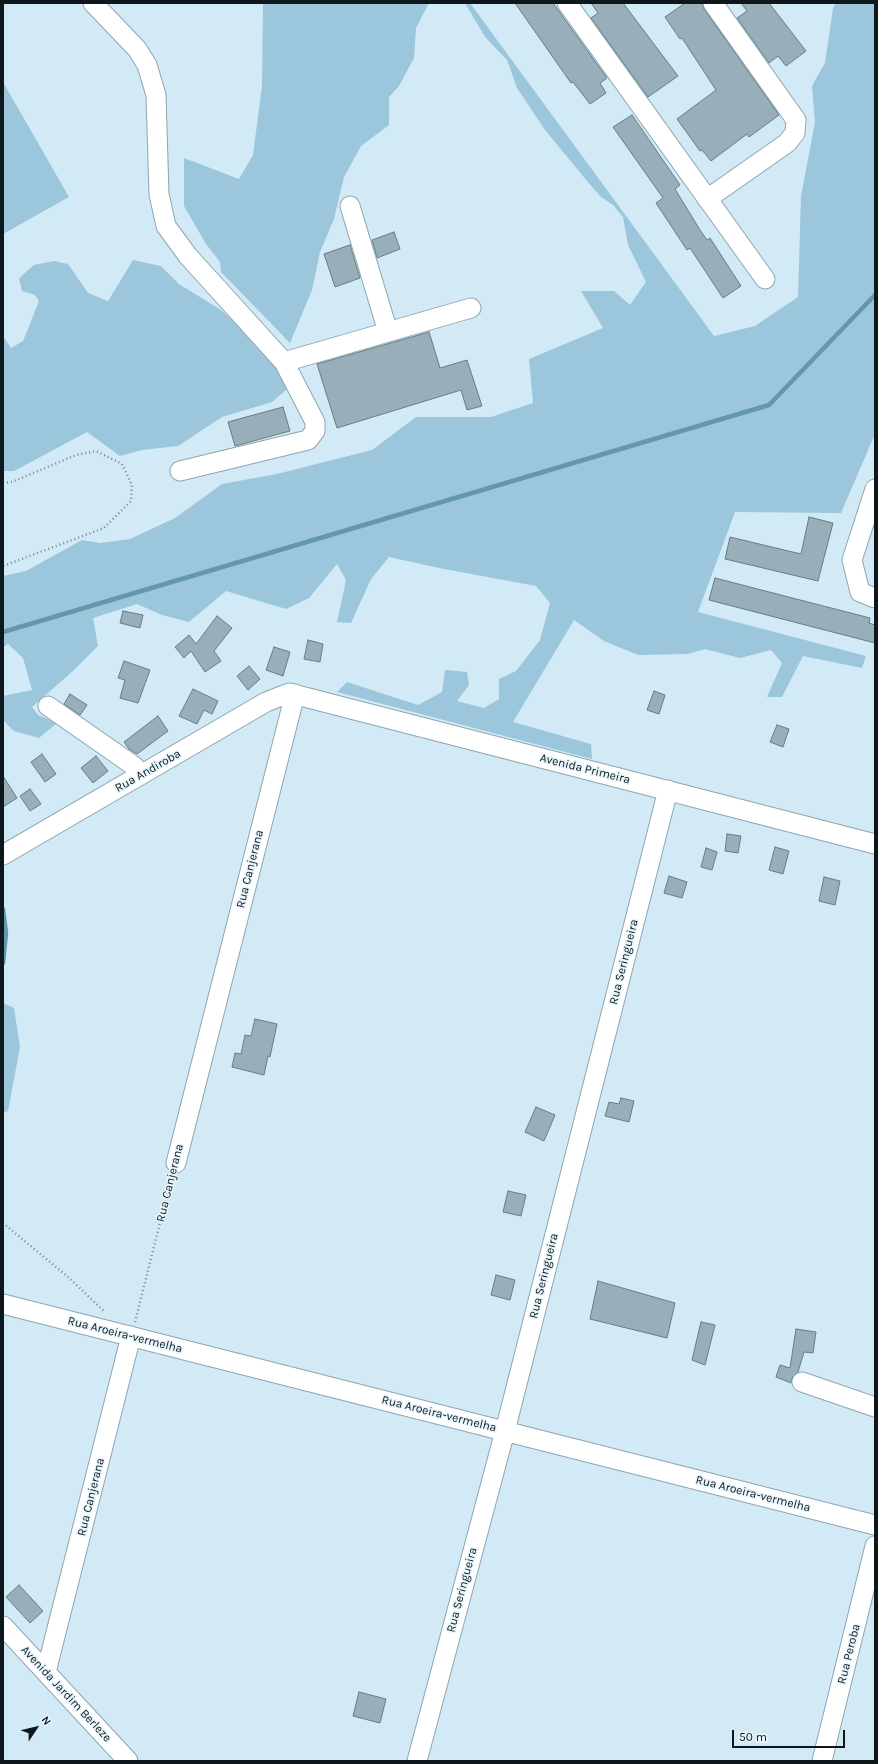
<!DOCTYPE html>
<html>
<head>
<meta charset="utf-8">
<style>
  body { margin:0 }
  #map { position:relative; width:878px; height:1764px; overflow:hidden; background:#d2eaf6; font-family:Karla,sans-serif }
  canvas { display:block }
  .frame { position:absolute; inset:0; border:4px solid #0e171b; pointer-events:none }
  .north { position:absolute; left:16px; top:1708px; width:40px; height:40px; -webkit-text-stroke:3px #e7f6fd; paint-order:stroke; rotate:55deg; font-size:11px; font-weight:700; line-height:16px; text-align:center; color:#0e171b }
  .north::after { content:''; display:block; margin:auto; width:14px; height:18px; background:#0e171b; clip-path:polygon(50% 0,100% 100%,50% 72%,0 100%) }
  .scale { position:absolute; left:732px; top:1730px; width:113px; height:18px; box-sizing:border-box; border:2px solid #0e171b; border-top:0; padding-left:5px; font-size:12px; line-height:14px; white-space:nowrap; color:#0e171b; -webkit-text-stroke:3px #e7f6fd; paint-order:stroke }
</style>
</head>
<body>
<div id="map">
<canvas width="878" height="1764"></canvas>
<div class="frame"></div>
<div class="north">N</div>
<div class="scale">50 m</div>
</div>
<script>
const ctx = document.querySelector('canvas').getContext('2d');
ctx.lineJoin = 'round';
function fill(path, color) {
  ctx.fillStyle = color;
  ctx.fill(path, 'evenodd');
}
function toPath(rows) {
  const path = new Path2D();
  for (const r of rows) {
    path.moveTo(r[0], r[1]);
    for (let i = 2; i < r.length; i += 2) path.lineTo(r[i], r[i + 1]);
  }
  return path;
}
function strokePath(path, color, width, dash) {
  ctx.strokeStyle = color;
  ctx.lineWidth = width;
  ctx.lineCap = dash ? 'butt' : 'round';
  ctx.setLineDash(dash || []);
  ctx.stroke(path);
}
function label(font, color, halo, rows, align = 'center') {
  ctx.font = font + ' Karla,sans-serif';
  ctx.lineWidth = 3;
  ctx.setLineDash([]);
  ctx.textBaseline = 'middle';
  ctx.strokeStyle = halo;
  ctx.fillStyle = color;
  for (const [text, x, y, turn = 0] of rows) {
    ctx.save();
    ctx.translate(x, y);
    ctx.rotate((+turn || 0) * Math.PI / 180);
    ctx.textAlign = isNaN(turn) ? turn : align;
    if (halo) ctx.strokeText(text, 0, 0);
    ctx.fillText(text, 0, 0);
    ctx.restore();
  }
}
fill(toPath([
  [263,3,429,3,416,28,414,58,399,86,389,97,389,125,361,146,344,177,334,219,320,252,312,290,290,343,221,272,220,262,206,244,184,206,184,158,239,179,253,155,262,86],
  [465,3,470,3,714,336,755,326,798,297,801,196,815,122,812,86,825,63,833,8,836,3,875,3,875,434,841,513,735,512,698,612,866,656,862,668,803,656,782,697,767,697,782,663,771,650,740,658,705,649,688,654,638,655,604,641,574,620,513,722,591,744,592,759,337,692,347,682,418,705,442,692,445,670,467,672,469,685,457,701,484,708,499,699,499,679,516,671,540,640,550,603,536,586,439,568,389,557,371,579,351,623,337,622,346,580,337,564,309,598,286,609,226,591,189,622,162,615,137,604,93,618,98,646,73,671,32,707,38,715,57,723,39,738,14,731,3,720,3,696,32,690,23,658,8,644,3,647,3,576,26,571,82,540,100,543,130,539,175,518,222,484,277,474,372,450,416,417,491,417,533,403,529,359,603,328,581,291,614,291,630,305,646,282,628,245,623,217,613,205,601,197,587,181,545,130,517,88,507,60,485,37],
  [3,82,69,197,3,234],
  [133,260,161,266,179,284,221,310,260,345,287,382,286,390,272,402,222,417,178,446,142,450,120,456,87,432,14,471,3,471,3,336,11,348,23,341,39,301,35,295,22,291,19,278,34,265,54,261,68,264,88,293,108,301],
  [3,1003,14,1008,20,1047,8,1111,3,1113]
]), '#9bc6db');
strokePath(toPath([
  [3,632,769,405,875,295],
  [3,909,6,933,3,963]
]), '#6496ac', 4.5);
const building = toPath([
  [515,3,553,3,607,78,600,83,606,93,590,104,573,82,571,83,515,3],
  [591,3,623,3,678,76,648,97,591,18,598,13,591,3],
  [685,3,702,3,704,9,779,115,749,137,747,134,711,161,702,150,700,151,677,119,716,90,682,38,680,39,665,17,685,3],
  [741,3,769,3,806,51,786,66,778,56,769,63,737,18,747,11,741,3],
  [632,115,680,185,675,189,700,230,707,240,710,238,741,286,723,298,690,248,687,250,656,203,663,198,613,127,632,115],
  [394,232,400,249,377,258,372,240,394,232],
  [350,245,360,278,335,287,324,254,350,245],
  [429,332,440,368,467,360,482,406,467,410,461,390,337,428,317,364,429,332],
  [283,407,290,431,235,446,228,422,283,407],
  [809,517,833,523,818,581,725,559,730,537,801,554,809,517],
  [715,578,870,618,869,623,875,625,875,643,709,600,715,578],
  [123,611,143,615,140,628,120,623,123,611],
  [217,616,232,628,214,651,221,661,205,672,191,651,184,658,175,647,189,635,196,644,217,616],
  [308,640,323,644,320,662,304,659,308,640],
  [274,647,290,652,283,676,266,670,274,647],
  [124,661,150,670,138,703,120,698,125,680,118,678,124,661],
  [249,666,260,679,248,690,237,676,249,666],
  [193,689,218,701,212,714,204,710,197,724,179,716,193,689],
  [654,691,665,695,659,714,647,710,654,691],
  [70,694,87,705,80,715,64,704,70,694],
  [158,716,168,731,137,754,129,749,124,742,158,716],
  [777,725,789,729,783,747,770,742,777,725],
  [42,754,56,774,45,782,31,762,42,754],
  [96,756,108,771,93,783,81,768,96,756],
  [3,776,17,798,3,807,3,776],
  [30,789,41,804,30,811,20,796,30,789],
  [727,834,741,836,738,853,725,851,727,834],
  [775,847,789,851,783,874,769,870,775,847],
  [706,848,717,852,712,870,701,867,706,848],
  [669,876,687,882,682,898,664,893,669,876],
  [824,877,840,881,835,905,819,901,824,877],
  [255,1019,277,1024,270,1057,268,1056,264,1075,232,1067,235,1053,241,1054,245,1035,251,1036,255,1019],
  [621,1098,634,1101,629,1122,605,1116,609,1102,619,1104,621,1098],
  [536,1107,555,1115,544,1141,525,1132,536,1107],
  [508,1191,526,1195,521,1216,503,1212,508,1191],
  [496,1275,515,1280,510,1300,491,1295,496,1275],
  [598,1281,675,1303,667,1338,590,1319,598,1281],
  [701,1322,715,1325,705,1365,692,1360,701,1322],
  [796,1329,816,1332,813,1353,804,1352,798,1372,792,1378,791,1383,776,1377,780,1365,790,1368,796,1329],
  [19,1585,43,1611,30,1623,6,1597,19,1585],
  [359,1692,386,1699,380,1723,353,1716,359,1692]
]);
fill(building, '#98afba');
strokePath(building, '#667c86', 1);
const minor = toPath([
  [93,3,137,49,147,65,156,95,159,194,166,226,188,256,284,362,315,422,315,431,308,440,180,471],
  [567,3,765,279],
  [707,199,787,143,795,133,796,120,713,3],
  [350,206,388,332],
  [284,362,471,308],
  [875,489,852,560,860,592,875,598],
  [48,706,134,766,140,775],
  [3,855,266,702,289,693,875,844],
  [176,1163,295,694],
  [3,1304,875,1525],
  [802,1382,875,1407],
  [3,1626,128,1761],
  [46,1672,131,1336],
  [417,1761,505,1431,668,790],
  [822,1761,875,1546]
]);
strokePath(minor, '#8ea5b0', 21);
strokePath(toPath([
  [3,483,12,482,76,455,96,451,122,464,132,485,131,501,104,528,3,566],
  [3,1223,68,1277,105,1312],
  [135,1322,171,1179]
]), '#778890', 2.5, [1, 3]);
strokePath(minor, '#fff', 19);
label('12px', '#0e171b', '#e7f6fd', [
  ["Avenida Primeira",585,769,14],
  ["Rua Andiroba",148,771,-30],
  ["Rua Canjerana",250,869,-76],
  ["Rua Seringueira",624,962,-76],
  ["Rua Canjerana",170,1183,-76],
  ["Rua Seringueira",544,1276,-76],
  ["Rua Aroeira-vermelha",125,1335,14],
  ["Rua Aroeira-vermelha",439,1414,14],
  ["Rua Aroeira-vermelha",753,1494,14],
  ["Rua Canjerana",91,1497,-76],
  ["Rua Seringueira",462,1590,-75],
  ["Rua Peroba",849,1654,-76],
  ["Avenida Jardim Berleze",66,1694,47]
]);
</script>
</body>
</html>
